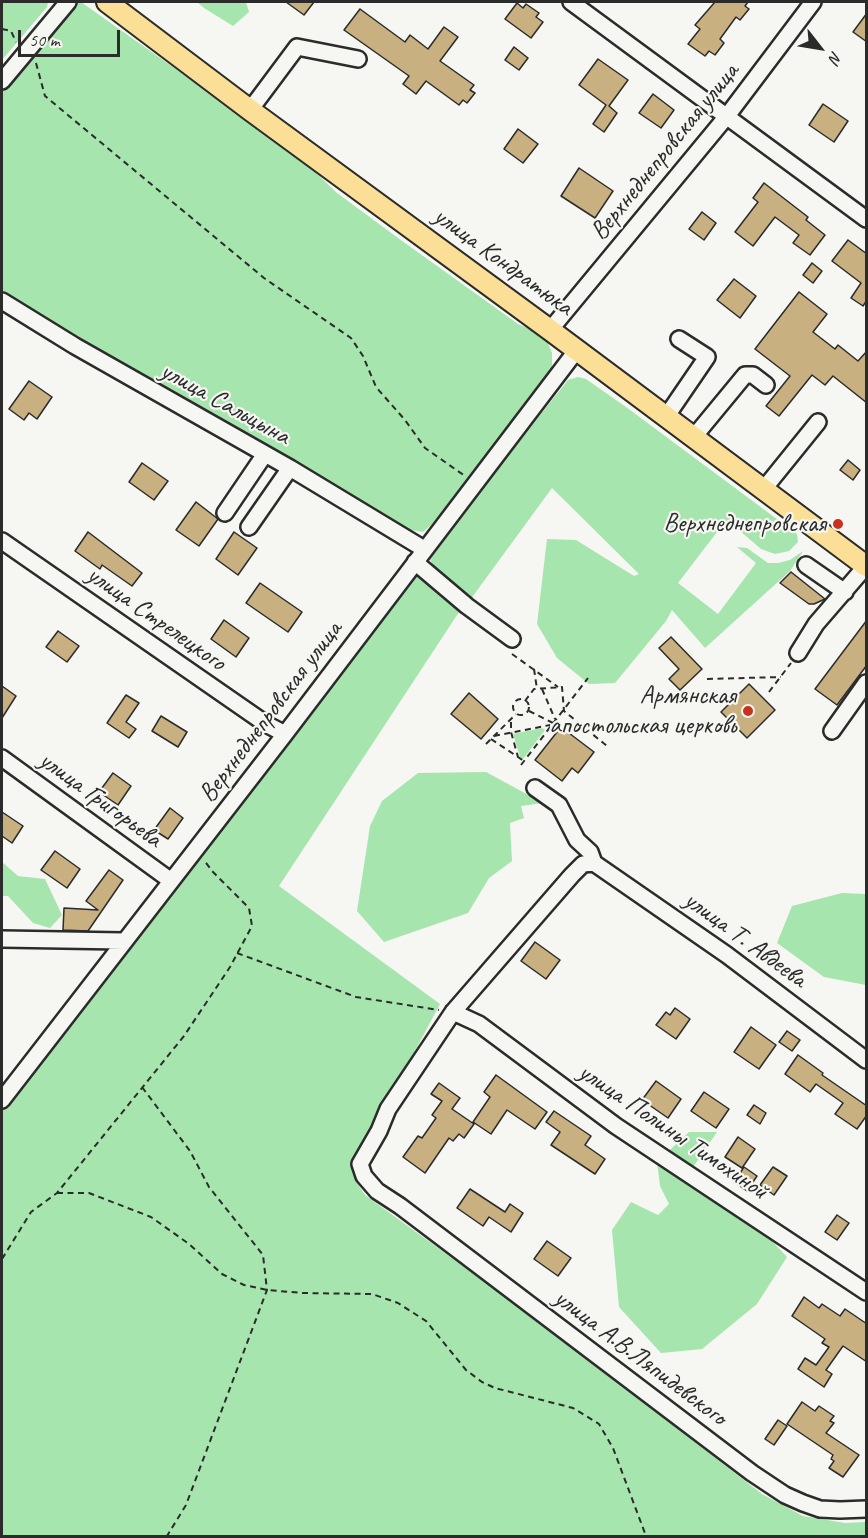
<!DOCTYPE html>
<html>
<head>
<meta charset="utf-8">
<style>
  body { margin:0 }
  #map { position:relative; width:868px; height:1538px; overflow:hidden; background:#f6f6f2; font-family:Caveat,sans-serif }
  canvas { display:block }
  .frame { position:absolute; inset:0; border:3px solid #2b2b2b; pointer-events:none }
  .north { position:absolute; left:790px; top:18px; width:60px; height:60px; -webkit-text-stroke:4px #f6f6f2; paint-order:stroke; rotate:121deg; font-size:16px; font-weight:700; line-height:24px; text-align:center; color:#2b2b2b }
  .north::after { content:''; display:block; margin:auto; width:21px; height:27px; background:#2b2b2b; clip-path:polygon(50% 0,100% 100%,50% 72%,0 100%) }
  .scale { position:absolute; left:18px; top:30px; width:102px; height:27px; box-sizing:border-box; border:3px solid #2b2b2b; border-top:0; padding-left:8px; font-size:18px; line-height:21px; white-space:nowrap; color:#2b2b2b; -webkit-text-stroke:4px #f6f6f2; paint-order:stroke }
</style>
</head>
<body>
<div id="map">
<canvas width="868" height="1538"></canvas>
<div class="frame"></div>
<div class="north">N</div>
<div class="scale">50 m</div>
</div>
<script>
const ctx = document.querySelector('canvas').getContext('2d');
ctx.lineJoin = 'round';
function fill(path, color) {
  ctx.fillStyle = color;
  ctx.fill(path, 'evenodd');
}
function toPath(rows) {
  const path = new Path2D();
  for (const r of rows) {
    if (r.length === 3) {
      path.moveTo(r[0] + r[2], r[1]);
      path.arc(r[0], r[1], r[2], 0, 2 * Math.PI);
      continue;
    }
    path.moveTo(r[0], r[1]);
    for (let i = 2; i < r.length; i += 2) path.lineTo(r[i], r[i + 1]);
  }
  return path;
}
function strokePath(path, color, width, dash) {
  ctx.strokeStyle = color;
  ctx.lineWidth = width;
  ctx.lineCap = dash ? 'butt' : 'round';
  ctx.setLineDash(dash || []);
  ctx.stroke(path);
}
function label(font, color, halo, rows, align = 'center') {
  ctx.font = font + ' Caveat,sans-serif';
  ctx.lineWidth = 4.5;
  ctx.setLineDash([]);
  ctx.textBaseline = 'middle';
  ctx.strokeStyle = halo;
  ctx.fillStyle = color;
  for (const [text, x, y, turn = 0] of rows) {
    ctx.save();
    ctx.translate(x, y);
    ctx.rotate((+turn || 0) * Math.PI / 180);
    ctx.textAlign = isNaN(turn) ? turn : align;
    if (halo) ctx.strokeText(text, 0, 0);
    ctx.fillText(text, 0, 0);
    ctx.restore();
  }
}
fill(toPath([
  [2,2,48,2,47,7,2,60],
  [81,2,273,138,308,165,337,193,398,238,518,324,536,332,547,341,552,353,552,369,546,382,432,524,423,532,405,529,2,294,2,89,71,3],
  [197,2,246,2,249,12,233,26,204,8],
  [578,377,586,379,626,407,797,534,798,542,789,551,775,554,761,549,732,524,717,527,717,532,678,583,718,614,756,563,737,547,747,548,768,563,778,563,790,560,803,551,790,571,705,648,672,610,666,621,615,683,589,684,557,658,537,624,547,539,576,540,634,576,639,574,552,488,470,600,433,565,430,559,431,552,568,380],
  [415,576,424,577,457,604,459,612,279,886,440,1004,377,1122,371,1145,355,1180,365,1195,540,1322,762,1494,803,1516,845,1523,866,1522,866,1536,2,1536,2,1111,62,1027],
  [542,728,545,730,523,759,520,757,513,734],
  [486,772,543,803,521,806,524,818,510,823,512,861,489,878,468,913,384,942,357,911,370,826,382,801,418,773],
  [2,862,18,876,45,879,62,915,50,928,33,923,8,896,2,896],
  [842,893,866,894,866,985,824,977,777,943,792,906],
  [689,1132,717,1132,685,1179,771,1240,787,1257,757,1304,702,1349,661,1353,619,1307,612,1230,631,1202,658,1215,669,1204,660,1186,657,1162]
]), '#a6e5ad');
const building = toPath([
  [286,2,314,2,304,15,286,2],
  [715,2,748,2,745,6,749,9,740,20,736,17,720,39,724,43,715,55,709,51,705,56,688,44,700,29,695,25,715,2],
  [517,3,523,8,526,4,539,13,536,17,543,22,531,38,505,19,517,3],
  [360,9,405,42,410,35,428,49,444,27,458,37,440,61,474,85,470,90,475,93,467,103,463,100,459,105,426,81,416,94,403,84,409,76,344,30,360,9],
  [867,13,867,42,853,32,867,13],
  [514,47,528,58,519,70,505,60,514,47],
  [598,59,628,80,609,106,617,113,604,132,593,124,606,105,579,85,598,59],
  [653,94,674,110,661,128,639,113,653,94],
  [823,104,848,121,834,142,809,125,823,104],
  [518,129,538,144,523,163,504,149,518,129],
  [579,168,613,191,595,218,561,196,579,168],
  [764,183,808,217,806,220,825,235,810,255,793,243,799,235,775,217,753,246,735,232,758,202,753,198,764,183],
  [702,212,716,223,704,240,689,229,702,212],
  [848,240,867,254,867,300,863,306,851,298,861,283,832,261,848,240],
  [812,263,822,271,813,283,803,275,812,263],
  [734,279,756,296,740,318,717,300,734,279],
  [799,292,827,314,813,332,835,349,838,345,858,361,867,351,867,403,833,376,825,385,812,375,779,416,766,406,790,376,755,349,799,292],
  [29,381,52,397,37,419,29,413,24,420,9,409,29,381],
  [848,460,860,470,853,480,840,470,848,460],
  [142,463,168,481,154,500,129,482,142,463],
  [196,502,218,519,199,546,176,530,196,502],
  [88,532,142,573,132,586,102,565,100,569,75,551,88,532],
  [234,532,257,548,238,575,216,559,234,532],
  [791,572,825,599,814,604,809,604,780,583,791,572],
  [260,583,302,612,288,632,246,603,260,583],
  [224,620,249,638,236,657,211,639,224,620],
  [867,620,867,665,837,705,815,689,867,620],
  [58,631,79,646,67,662,46,647,58,631],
  [671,637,702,669,680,690,669,679,679,669,659,648,671,637],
  [749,684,775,710,747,738,721,712,749,684],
  [2,686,16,696,2,718,2,686],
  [469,693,498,719,481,739,451,714,469,693],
  [126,695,139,703,126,722,136,729,129,738,107,723,126,695],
  [161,716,187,732,178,747,152,731,161,716],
  [561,727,594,752,578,773,572,768,562,781,535,760,561,727],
  [113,773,131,786,118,805,99,792,113,773],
  [170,808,183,818,168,839,154,830,170,808],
  [2,812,23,826,12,843,2,836,2,812],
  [55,851,80,869,67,888,41,870,55,851],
  [109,870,123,880,88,931,63,930,64,908,98,910,86,901,109,870],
  [535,942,560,960,546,979,521,961,535,942],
  [675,1008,690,1019,676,1039,656,1025,666,1012,670,1015,675,1008],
  [751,1027,776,1045,759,1069,734,1052,751,1027],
  [787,1031,800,1040,792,1051,779,1042,787,1031],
  [798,1055,823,1073,822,1075,867,1106,867,1115,857,1129,835,1114,843,1103,816,1084,810,1092,785,1074,798,1055],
  [496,1075,547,1112,535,1129,507,1110,491,1134,473,1122,490,1097,484,1092,496,1075],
  [656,1081,681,1099,668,1118,642,1100,656,1081],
  [439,1083,460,1098,452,1109,474,1124,464,1138,459,1134,453,1141,449,1138,425,1173,403,1157,418,1136,422,1138,436,1118,432,1115,442,1101,431,1094,439,1083],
  [704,1092,729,1109,716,1128,691,1111,704,1092],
  [754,1105,766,1113,760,1124,747,1115,754,1105],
  [554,1111,591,1136,585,1145,605,1159,595,1174,551,1145,560,1132,546,1122,554,1111],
  [738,1137,755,1149,742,1168,725,1157,738,1137],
  [744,1167,757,1176,747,1191,734,1182,744,1167],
  [773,1167,787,1176,774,1195,760,1185,773,1167],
  [470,1189,505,1212,510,1204,523,1213,511,1232,489,1217,483,1226,457,1208,470,1189],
  [837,1215,849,1223,837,1240,825,1232,837,1215],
  [547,1241,571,1258,558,1276,534,1259,547,1241],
  [804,1297,819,1308,822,1304,840,1316,845,1309,867,1324,867,1362,843,1346,826,1370,832,1374,824,1387,798,1369,805,1358,816,1365,829,1347,822,1343,825,1339,792,1316,804,1297],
  [802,1402,815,1411,819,1406,834,1416,830,1421,834,1423,826,1433,859,1455,843,1477,829,1468,834,1461,831,1459,833,1455,787,1424,802,1402],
  [778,1420,787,1426,774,1445,765,1439,778,1420]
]);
fill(building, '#c9b080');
strokePath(building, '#2b2b2b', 1.5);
const minor = toPath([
  [571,2,866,219],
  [2,81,68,2],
  [250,110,297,47,358,59],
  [2,301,75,346,290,468,424,549],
  [550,330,727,116,813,2],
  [666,417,707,357,679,339],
  [693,438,745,375,753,375,766,385],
  [763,490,818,422],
  [225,513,265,454],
  [249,527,290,468],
  [2,541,266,724,285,734],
  [415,562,467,606,512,639],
  [806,565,845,592],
  [798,653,816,624,866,566],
  [832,731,866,683],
  [2,758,170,880],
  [535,788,559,805,577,840,590,852,594,863],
  [594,863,583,864,572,875,453,1012,388,1109,379,1131,360,1164,364,1176,377,1191,400,1206,752,1473,785,1495,803,1503,820,1509,840,1510,866,1509],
  [594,863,727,955,866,1060],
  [2,939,123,941],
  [453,1012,479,1024,616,1126,866,1292],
  [2,1100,285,734,576,351]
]);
const major = toPath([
  [107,2,250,110,550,330,866,566]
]);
strokePath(minor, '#2b2b2b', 20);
strokePath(major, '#2b2b2b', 24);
strokePath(toPath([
  [2,29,11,31,16,42],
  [36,63,45,96,264,278,351,338,363,356,376,387,405,420,425,448,465,476],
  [512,654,558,687],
  [534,669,537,689],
  [707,679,781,677],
  [542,689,555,719],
  [769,692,791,663],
  [521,707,8],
  [525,701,534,689,562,687,564,711,607,746],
  [529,711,553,723],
  [511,722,511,732,518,757],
  [494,736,550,725],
  [491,739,524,761],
  [486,744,516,714],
  [521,765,588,678],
  [237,953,356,997,439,1010],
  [142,1087,190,1151,209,1187,263,1255,267,1290,186,1505,167,1536],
  [57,1193,89,1193,151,1217,189,1244,222,1274,244,1285,267,1290,303,1293,372,1294,398,1303,426,1321,466,1370,482,1382,495,1388,573,1408,599,1424,613,1448,646,1536],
  [2,1259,31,1212,57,1193,184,1036,230,967,252,926,249,908,212,871,204,860]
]), '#2b2b2b', 2, [6, 4.5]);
strokePath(minor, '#f6f6f2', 15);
strokePath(major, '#fbdf96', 20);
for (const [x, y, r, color] of [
  [838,524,6,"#c8321e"],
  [748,711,6,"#c8321e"]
]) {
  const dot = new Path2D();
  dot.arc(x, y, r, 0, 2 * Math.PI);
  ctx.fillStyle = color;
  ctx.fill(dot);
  strokePath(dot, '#f6f6f2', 2);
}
label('26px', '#2b2b2b', '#f6f6f2', [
  ["Верхнеднепровская улица",665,152,-51],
  ["улица Кондратюка",503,262,36],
  ["улица Сальцына",225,404,29],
  ["улица Стрелецкого",156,619,35],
  ["Верхнеднепровская улица",271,712,-53],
  ["улица Григорьева",100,800,36],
  ["улица Т. Авдеева",745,940,36],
  ["улица Полины Тимохиной",673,1132,34],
  ["улица А.В.Ляпидевского",640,1358,37]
]);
label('26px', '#2b2b2b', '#f6f6f2', [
  ["Верхнеднепровская",826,524],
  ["Армянская",736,696],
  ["апостольская церковь",736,726]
], 'right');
</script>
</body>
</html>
